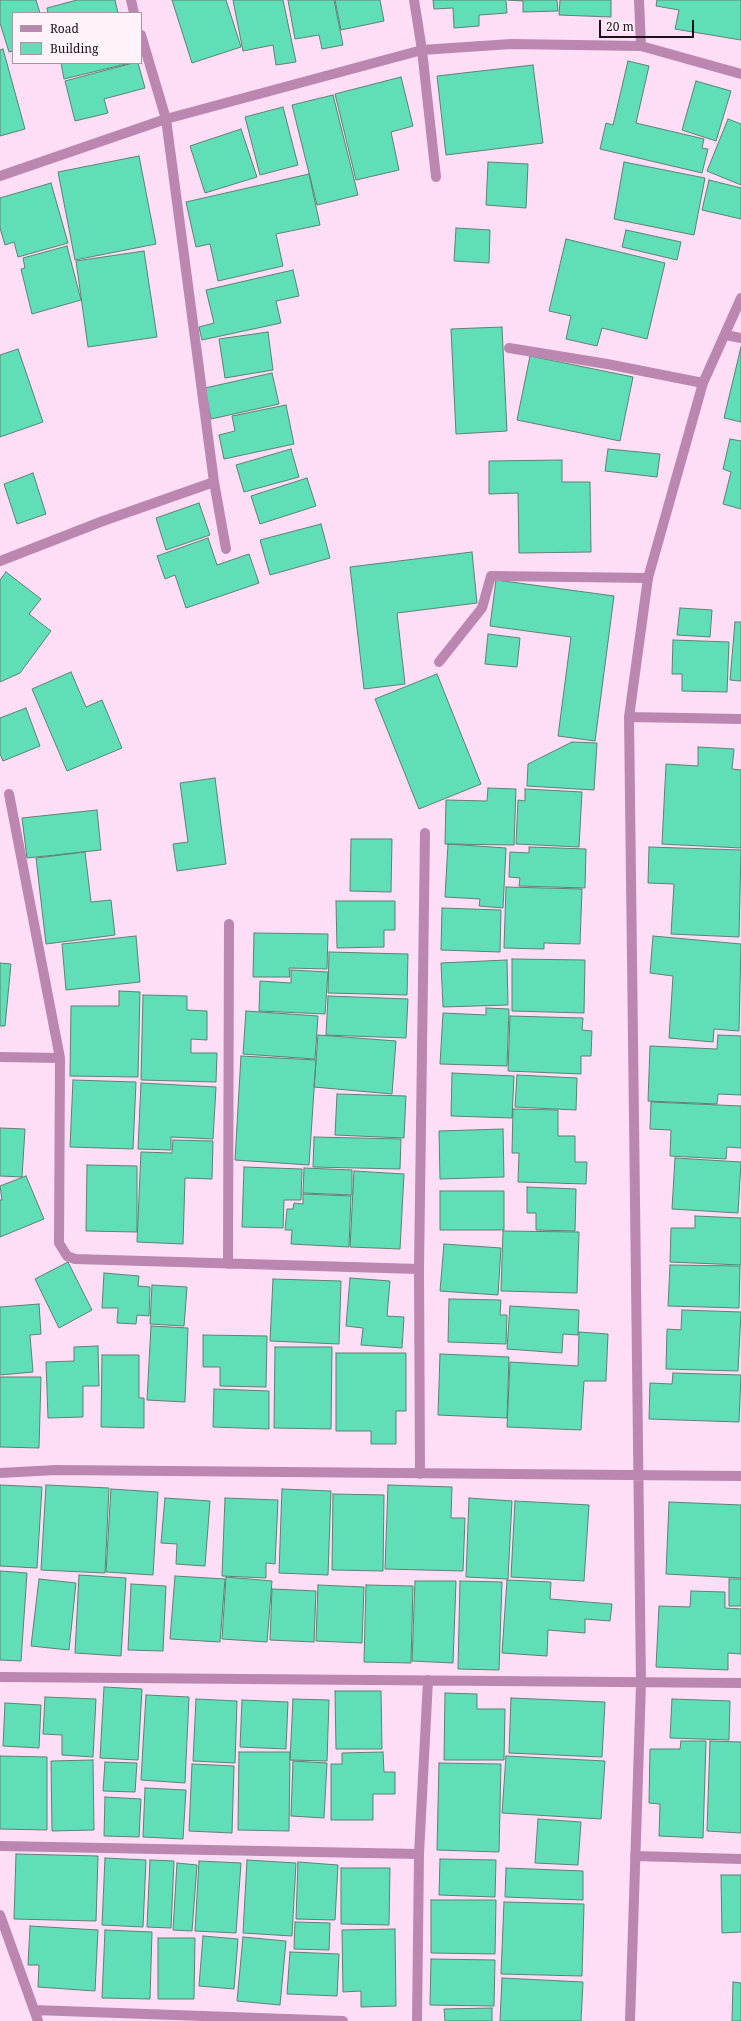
<!DOCTYPE html>
<html>
<head>
<meta charset="utf-8">
<style>
  body { margin:0 }
  #map { position:relative; width:741px; height:2021px; overflow:hidden; background:#fddef6; font-family:"Noto Serif",serif }
  canvas { display:block }
  .legend { position:absolute; left:12px; top:12px; width:130px; height:52px; box-sizing:border-box; background:#fef2fb; border:1px solid #a498a1; margin:0; padding:5px 7px; list-style:none; font-size:12px; color:#1c111a }
  .legend li { display:flex; align-items:center; gap:8px; height:20px }
  .legend b { width:20px; border:1px solid #a498a1 }
  .scale { position:absolute; left:599px; top:20px; width:95px; height:18px; box-sizing:border-box; border:2px solid #1c111a; border-top:0; padding-left:5px; font-size:12px; line-height:14px; white-space:nowrap; color:#1c111a; -webkit-text-stroke:3px #fef2fb; paint-order:stroke }
</style>
</head>
<body>
<div id="map">
<canvas width="741" height="2021"></canvas>
<ul class="legend">
<li><b style="height:5px;background:#bb87b0"></b>Road</li>
<li><b style="height:11px;background:#60deb7"></b>Building</li>
</ul>
<div class="scale">20 m</div>
</div>
<script>
const ctx = document.querySelector('canvas').getContext('2d');
ctx.lineJoin = 'round';
function fill(path, color) {
  ctx.fillStyle = color;
  ctx.fill(path, 'evenodd');
}
function toPath(rows) {
  const path = new Path2D();
  for (const r of rows) {
    path.moveTo(r[0], r[1]);
    for (let i = 2; i < r.length; i += 2) path.lineTo(r[i], r[i + 1]);
  }
  return path;
}
function strokePath(path, color, width, dash) {
  ctx.strokeStyle = color;
  ctx.lineWidth = width;
  ctx.lineCap = dash ? 'butt' : 'round';
  ctx.setLineDash(dash || []);
  ctx.stroke(path);
}
const building = toPath([
  [0,0,36,0,40,13,13,13,13,51,9,52,0,23,0,0],
  [77,0,115,0,118,13,48,13,47,8,77,0],
  [172,0,226,0,241,47,192,63,172,0],
  [233,0,283,0,296,62,276,65,273,45,243,51,233,0],
  [288,0,334,0,343,45,322,49,319,35,295,39,288,0],
  [335,0,380,0,384,21,341,30,335,0],
  [433,0,506,0,507,13,479,15,479,26,454,28,453,8,434,9,433,0],
  [508,0,557,0,558,11,523,12,523,1,508,0],
  [560,0,611,0,611,17,559,15,560,0],
  [657,0,741,0,741,40,675,29,679,10,656,6,657,0],
  [3,49,25,129,0,136,0,50,3,49],
  [628,61,649,66,636,123,704,139,702,148,708,149,702,173,600,149,606,123,613,125,628,61],
  [61,63,130,63,64,79,61,63],
  [133,63,138,63,145,88,104,99,108,113,75,121,65,81,133,63],
  [533,65,543,143,446,155,437,76,533,65],
  [401,77,413,126,391,132,399,170,356,180,335,94,401,77],
  [696,81,731,91,716,141,682,130,696,81],
  [333,95,358,195,317,205,292,105,333,95],
  [283,107,298,165,260,175,245,117,283,107],
  [728,119,741,124,741,185,707,171,728,119],
  [241,129,257,177,205,193,190,146,241,129],
  [139,156,156,244,75,260,58,172,139,156],
  [488,162,528,164,526,208,486,205,488,162],
  [624,162,705,178,694,235,614,219,624,162],
  [309,174,320,225,276,234,283,266,218,281,210,244,196,247,186,202,309,174],
  [709,180,741,188,741,219,702,210,709,180],
  [51,183,68,243,18,257,14,242,5,245,0,228,0,198,51,183],
  [456,228,490,230,489,263,454,261,456,228],
  [626,230,681,242,677,260,622,247,626,230],
  [566,239,665,263,647,339,602,328,597,346,566,339,571,316,549,311,566,239],
  [67,246,81,300,32,314,21,269,25,268,23,258,67,246],
  [144,251,157,337,88,347,76,261,144,251],
  [293,270,299,296,276,301,281,323,202,340,199,327,214,323,206,290,293,270],
  [502,327,507,431,456,434,451,329,502,327],
  [268,332,273,370,225,378,219,339,268,332],
  [741,347,741,422,724,418,741,347],
  [18,349,43,422,0,437,0,355,18,349],
  [530,356,633,377,620,441,517,420,530,356],
  [272,373,279,404,211,419,205,388,272,373],
  [286,405,294,444,224,459,219,435,235,431,232,416,286,405],
  [730,439,741,441,741,509,723,504,731,472,723,469,730,439],
  [291,449,299,477,244,492,236,465,291,449],
  [608,449,660,454,657,477,605,471,608,449],
  [562,460,562,482,590,482,591,552,519,553,518,493,489,494,489,461,562,460],
  [33,473,46,514,17,524,4,484,33,473],
  [307,478,316,506,260,524,251,496,307,478],
  [199,503,210,535,166,550,156,518,199,503],
  [321,524,330,558,270,575,260,540,321,524],
  [208,538,217,565,249,554,259,583,186,608,175,575,165,579,157,556,208,538],
  [472,552,477,603,397,613,405,684,364,689,350,567,472,552],
  [6,572,41,599,29,614,51,631,20,673,0,682,0,580,6,572],
  [496,580,614,596,595,741,558,736,571,637,490,626,496,580],
  [680,608,712,610,710,637,677,635,680,608],
  [735,622,741,622,741,681,730,680,735,622],
  [488,634,520,638,517,667,485,664,488,634],
  [673,640,729,642,727,692,682,691,682,674,672,674,673,640],
  [71,672,86,707,102,700,122,748,67,771,32,689,71,672],
  [437,674,481,784,419,809,375,699,437,674],
  [26,708,40,746,3,761,0,754,0,718,26,708],
  [572,742,597,743,594,790,527,786,528,764,572,742],
  [698,747,734,749,732,769,741,770,741,848,662,844,666,764,698,766,698,747],
  [215,778,226,864,177,871,173,844,188,842,180,783,215,778],
  [488,788,516,789,514,845,445,844,446,800,487,801,488,788],
  [525,789,582,792,579,847,516,844,518,800,525,801,525,789],
  [97,810,101,850,27,858,22,818,97,810],
  [351,839,392,839,391,892,350,891,351,839],
  [448,844,506,848,503,908,479,906,480,899,445,897,448,844],
  [529,847,586,849,585,888,519,886,520,878,509,877,510,852,529,853,529,847],
  [649,847,741,850,739,937,671,934,674,884,648,883,649,847],
  [85,852,91,902,111,900,115,935,46,944,36,858,85,852],
  [506,887,582,889,580,944,544,943,544,949,504,948,506,887],
  [336,901,395,901,395,930,384,930,384,947,337,948,336,901],
  [442,908,501,910,500,952,441,950,442,908],
  [254,933,328,934,327,969,289,968,290,977,253,977,254,933],
  [136,936,140,982,66,990,62,944,136,936],
  [653,936,741,944,739,1031,714,1029,713,1042,669,1038,673,976,650,973,653,936],
  [329,952,408,954,407,995,328,993,329,952],
  [512,959,585,960,584,1013,512,1011,512,959],
  [507,960,508,1005,443,1007,441,963,507,960],
  [0,963,11,964,5,1026,0,1026,0,963],
  [291,970,328,972,325,1014,259,1011,260,981,291,983,291,970],
  [119,991,140,992,138,1077,70,1076,71,1006,119,1006,119,991],
  [143,995,187,996,187,1010,207,1011,207,1040,191,1039,191,1053,217,1053,216,1082,141,1080,143,995],
  [328,996,408,999,406,1038,326,1035,328,996],
  [486,1008,509,1009,507,1066,440,1064,443,1013,486,1015,486,1008],
  [246,1011,318,1016,315,1059,243,1054,246,1011],
  [510,1016,583,1018,582,1030,592,1031,591,1056,581,1056,581,1074,508,1071,510,1016],
  [318,1035,396,1041,392,1094,314,1087,318,1035],
  [718,1035,741,1036,741,1095,718,1094,717,1104,648,1101,650,1046,717,1049,718,1035],
  [241,1056,316,1060,309,1165,235,1160,241,1056],
  [452,1073,514,1076,512,1118,451,1116,452,1073],
  [517,1075,577,1078,576,1110,515,1107,517,1075],
  [73,1080,136,1082,133,1149,70,1147,73,1080],
  [141,1083,216,1087,213,1139,171,1137,171,1150,138,1149,141,1083],
  [337,1094,406,1096,404,1138,335,1135,337,1094],
  [651,1102,741,1106,741,1148,727,1147,726,1159,670,1156,671,1130,650,1129,651,1102],
  [513,1109,558,1110,558,1136,575,1136,575,1162,587,1162,586,1184,518,1182,519,1153,512,1153,513,1109],
  [0,1128,25,1129,22,1177,0,1176,0,1128],
  [503,1129,504,1177,440,1179,439,1131,503,1129],
  [314,1137,401,1139,400,1169,313,1167,314,1137],
  [173,1140,213,1141,212,1179,185,1178,183,1244,137,1242,141,1152,172,1153,173,1140],
  [675,1158,741,1162,738,1213,672,1209,675,1158],
  [87,1165,137,1166,137,1232,86,1231,87,1165],
  [244,1167,302,1169,301,1200,284,1200,283,1228,242,1227,244,1167],
  [304,1168,352,1170,352,1195,303,1193,304,1168],
  [354,1171,404,1174,400,1249,350,1247,354,1171],
  [26,1176,44,1219,0,1237,0,1200,2,1200,0,1186,26,1176],
  [527,1187,576,1189,575,1231,536,1230,536,1213,527,1213,527,1187],
  [440,1191,504,1191,504,1230,440,1230,440,1191],
  [303,1194,351,1196,349,1247,291,1244,292,1230,285,1230,287,1209,293,1209,294,1203,303,1204,303,1194],
  [695,1216,741,1218,741,1265,670,1262,671,1228,695,1228,695,1216],
  [503,1231,579,1232,577,1293,501,1291,503,1231],
  [444,1244,501,1248,498,1295,440,1291,444,1244],
  [68,1262,92,1310,59,1328,35,1279,68,1262],
  [670,1265,740,1266,739,1308,668,1306,670,1265],
  [104,1273,139,1276,138,1286,150,1287,149,1316,137,1315,136,1324,117,1323,118,1308,102,1308,104,1273],
  [350,1278,390,1281,387,1316,404,1317,402,1348,361,1345,363,1328,346,1326,350,1278],
  [273,1279,341,1281,339,1344,270,1341,273,1279],
  [152,1285,187,1287,184,1326,150,1324,152,1285],
  [449,1299,501,1300,500,1315,507,1315,506,1344,448,1342,449,1299],
  [39,1304,41,1334,30,1335,33,1372,0,1375,0,1307,39,1304],
  [510,1306,579,1310,578,1335,563,1334,562,1353,507,1349,510,1306],
  [682,1310,741,1312,738,1371,666,1369,667,1329,681,1330,682,1310],
  [151,1326,188,1328,185,1402,147,1400,151,1326],
  [579,1332,608,1334,606,1381,584,1381,581,1430,507,1427,510,1362,578,1366,579,1332],
  [203,1335,267,1336,266,1387,220,1386,220,1367,203,1367,203,1335],
  [98,1346,99,1386,83,1386,83,1417,48,1418,46,1362,74,1361,74,1347,98,1346],
  [275,1347,332,1347,331,1429,274,1428,275,1347],
  [336,1353,406,1353,406,1411,396,1411,396,1444,371,1444,371,1431,336,1431,336,1353],
  [440,1354,509,1357,507,1418,438,1415,440,1354],
  [102,1355,139,1355,139,1398,144,1398,144,1428,101,1427,102,1355],
  [673,1373,741,1375,739,1422,649,1419,650,1383,672,1384,673,1373],
  [0,1377,41,1377,39,1448,0,1447,0,1377],
  [214,1389,269,1391,269,1429,213,1427,214,1389],
  [0,1485,42,1487,37,1568,0,1566,0,1485],
  [46,1485,109,1488,105,1573,41,1570,46,1485],
  [388,1485,452,1487,451,1518,465,1518,463,1571,385,1569,388,1485],
  [111,1489,158,1492,153,1575,106,1572,111,1489],
  [282,1489,331,1491,328,1575,279,1573,282,1489],
  [333,1494,384,1495,383,1571,332,1570,333,1494],
  [165,1498,210,1501,205,1566,176,1564,177,1544,161,1543,165,1498],
  [225,1498,278,1500,275,1564,266,1563,266,1578,222,1576,225,1498],
  [469,1498,512,1501,508,1579,466,1577,469,1498],
  [515,1501,589,1505,584,1581,511,1577,515,1501],
  [669,1502,741,1505,741,1578,666,1574,669,1502],
  [0,1571,27,1573,21,1661,0,1660,0,1571],
  [79,1575,126,1578,121,1656,75,1653,79,1575],
  [175,1576,225,1579,220,1642,170,1639,175,1576],
  [226,1577,272,1581,267,1642,222,1639,226,1577],
  [39,1579,76,1583,69,1650,31,1646,39,1579],
  [729,1579,741,1579,741,1606,729,1606,729,1579],
  [507,1580,551,1582,550,1599,612,1604,610,1621,585,1619,585,1633,548,1630,547,1656,502,1653,507,1580],
  [415,1581,456,1581,453,1663,412,1661,415,1581],
  [460,1581,502,1582,499,1670,458,1669,460,1581],
  [131,1584,166,1586,163,1651,128,1650,131,1584],
  [318,1585,364,1587,362,1643,316,1641,318,1585],
  [366,1585,413,1586,411,1663,364,1662,366,1585],
  [272,1589,316,1591,314,1642,270,1640,272,1589],
  [691,1591,725,1592,725,1608,741,1609,741,1654,728,1653,728,1670,656,1667,659,1606,690,1607,691,1591],
  [104,1687,142,1689,138,1760,100,1758,104,1687],
  [335,1691,381,1691,382,1749,336,1749,335,1691],
  [445,1693,477,1694,477,1709,505,1709,504,1760,444,1760,445,1693],
  [146,1695,189,1697,185,1783,141,1780,146,1695],
  [45,1697,96,1699,93,1757,62,1755,62,1735,43,1734,45,1697],
  [511,1698,605,1702,602,1757,509,1753,511,1698],
  [196,1699,237,1701,235,1763,193,1761,196,1699],
  [293,1699,329,1700,327,1761,290,1760,293,1699],
  [672,1699,730,1701,729,1740,670,1738,672,1699],
  [242,1700,288,1702,286,1749,240,1747,242,1700],
  [5,1703,41,1705,39,1748,3,1746,5,1703],
  [681,1741,706,1741,703,1838,659,1836,660,1804,649,1803,650,1749,680,1749,681,1741],
  [710,1741,741,1742,741,1833,707,1831,710,1741],
  [239,1752,290,1752,289,1831,238,1830,239,1752],
  [383,1752,384,1772,395,1772,395,1794,373,1794,373,1820,331,1820,331,1764,342,1764,342,1753,383,1752],
  [0,1756,47,1757,47,1830,0,1829,0,1756],
  [506,1756,605,1761,601,1819,502,1813,506,1756],
  [93,1760,94,1830,52,1831,51,1761,93,1760],
  [293,1761,327,1763,324,1818,291,1816,293,1761],
  [105,1762,137,1763,135,1792,103,1791,105,1762],
  [439,1763,501,1764,499,1852,437,1850,439,1763],
  [192,1764,234,1766,232,1833,189,1831,192,1764],
  [145,1788,186,1790,183,1839,143,1837,145,1788],
  [105,1797,141,1799,139,1837,104,1836,105,1797],
  [538,1819,581,1822,578,1865,535,1863,538,1819],
  [16,1854,98,1856,96,1921,14,1919,16,1854],
  [105,1858,146,1860,143,1927,102,1925,105,1858],
  [440,1859,496,1860,495,1897,439,1895,440,1859],
  [150,1860,174,1861,171,1928,147,1927,150,1860],
  [247,1860,296,1863,292,1936,243,1933,247,1860],
  [199,1861,241,1863,236,1933,195,1931,199,1861],
  [298,1862,338,1865,335,1920,296,1919,298,1862],
  [177,1863,197,1865,192,1931,173,1930,177,1863],
  [341,1868,390,1868,389,1925,341,1924,341,1868],
  [506,1868,583,1871,583,1900,505,1897,506,1868],
  [721,1875,741,1875,741,1932,722,1933,721,1875],
  [431,1900,496,1900,495,1954,431,1953,431,1900],
  [504,1902,584,1904,582,1976,501,1974,504,1902],
  [295,1922,330,1923,329,1950,294,1949,295,1922],
  [30,1926,98,1930,95,1991,38,1987,39,1965,28,1965,30,1926],
  [395,1929,396,2006,361,2007,361,1991,343,1992,342,1930,395,1929],
  [105,1930,152,1932,150,1999,102,1998,105,1930],
  [203,1936,238,1939,234,1989,199,1986,203,1936],
  [243,1937,286,1941,280,2005,237,2001,243,1937],
  [158,1938,195,1938,194,1999,158,1999,158,1938],
  [290,1952,339,1954,337,1996,287,1994,290,1952],
  [431,1959,495,1960,494,2006,430,2005,431,1959],
  [502,1978,583,1982,581,2021,500,2021,502,1978],
  [733,1982,741,1983,741,2021,732,2021,733,1982],
  [492,2008,492,2021,445,2021,444,2009,492,2008]
]);
fill(building, '#60deb7');
strokePath(building, '#5d8173', 1);
strokePath(toPath([
  [439,662,482,608,491,576,648,578]
]), '#bb87b0', 10);
strokePath(toPath([
  [131,0,134,13],
  [414,0,422,50,436,177],
  [639,0,641,46],
  [141,35,166,119,214,482,226,549],
  [0,176,166,119,422,50,511,44,641,46,741,74],
  [726,335,741,338],
  [509,348,607,364,703,383],
  [0,561,103,521,214,482],
  [629,717,741,719],
  [9,794,60,1058,59,1243,67,1256,75,1259,419,1269],
  [0,1057,60,1058],
  [228,1264,229,924],
  [0,1473,56,1470,741,1476],
  [420,1474,419,1269,425,833],
  [0,1677,741,1683],
  [0,1846,419,1854],
  [635,1856,741,1859],
  [0,1915,38,2021],
  [34,2010,343,2021],
  [417,2021,419,1854,428,1680],
  [630,2021,641,1684,629,717,648,578,703,383,741,298]
]), '#bb87b0', 10);
</script>
</body>
</html>
